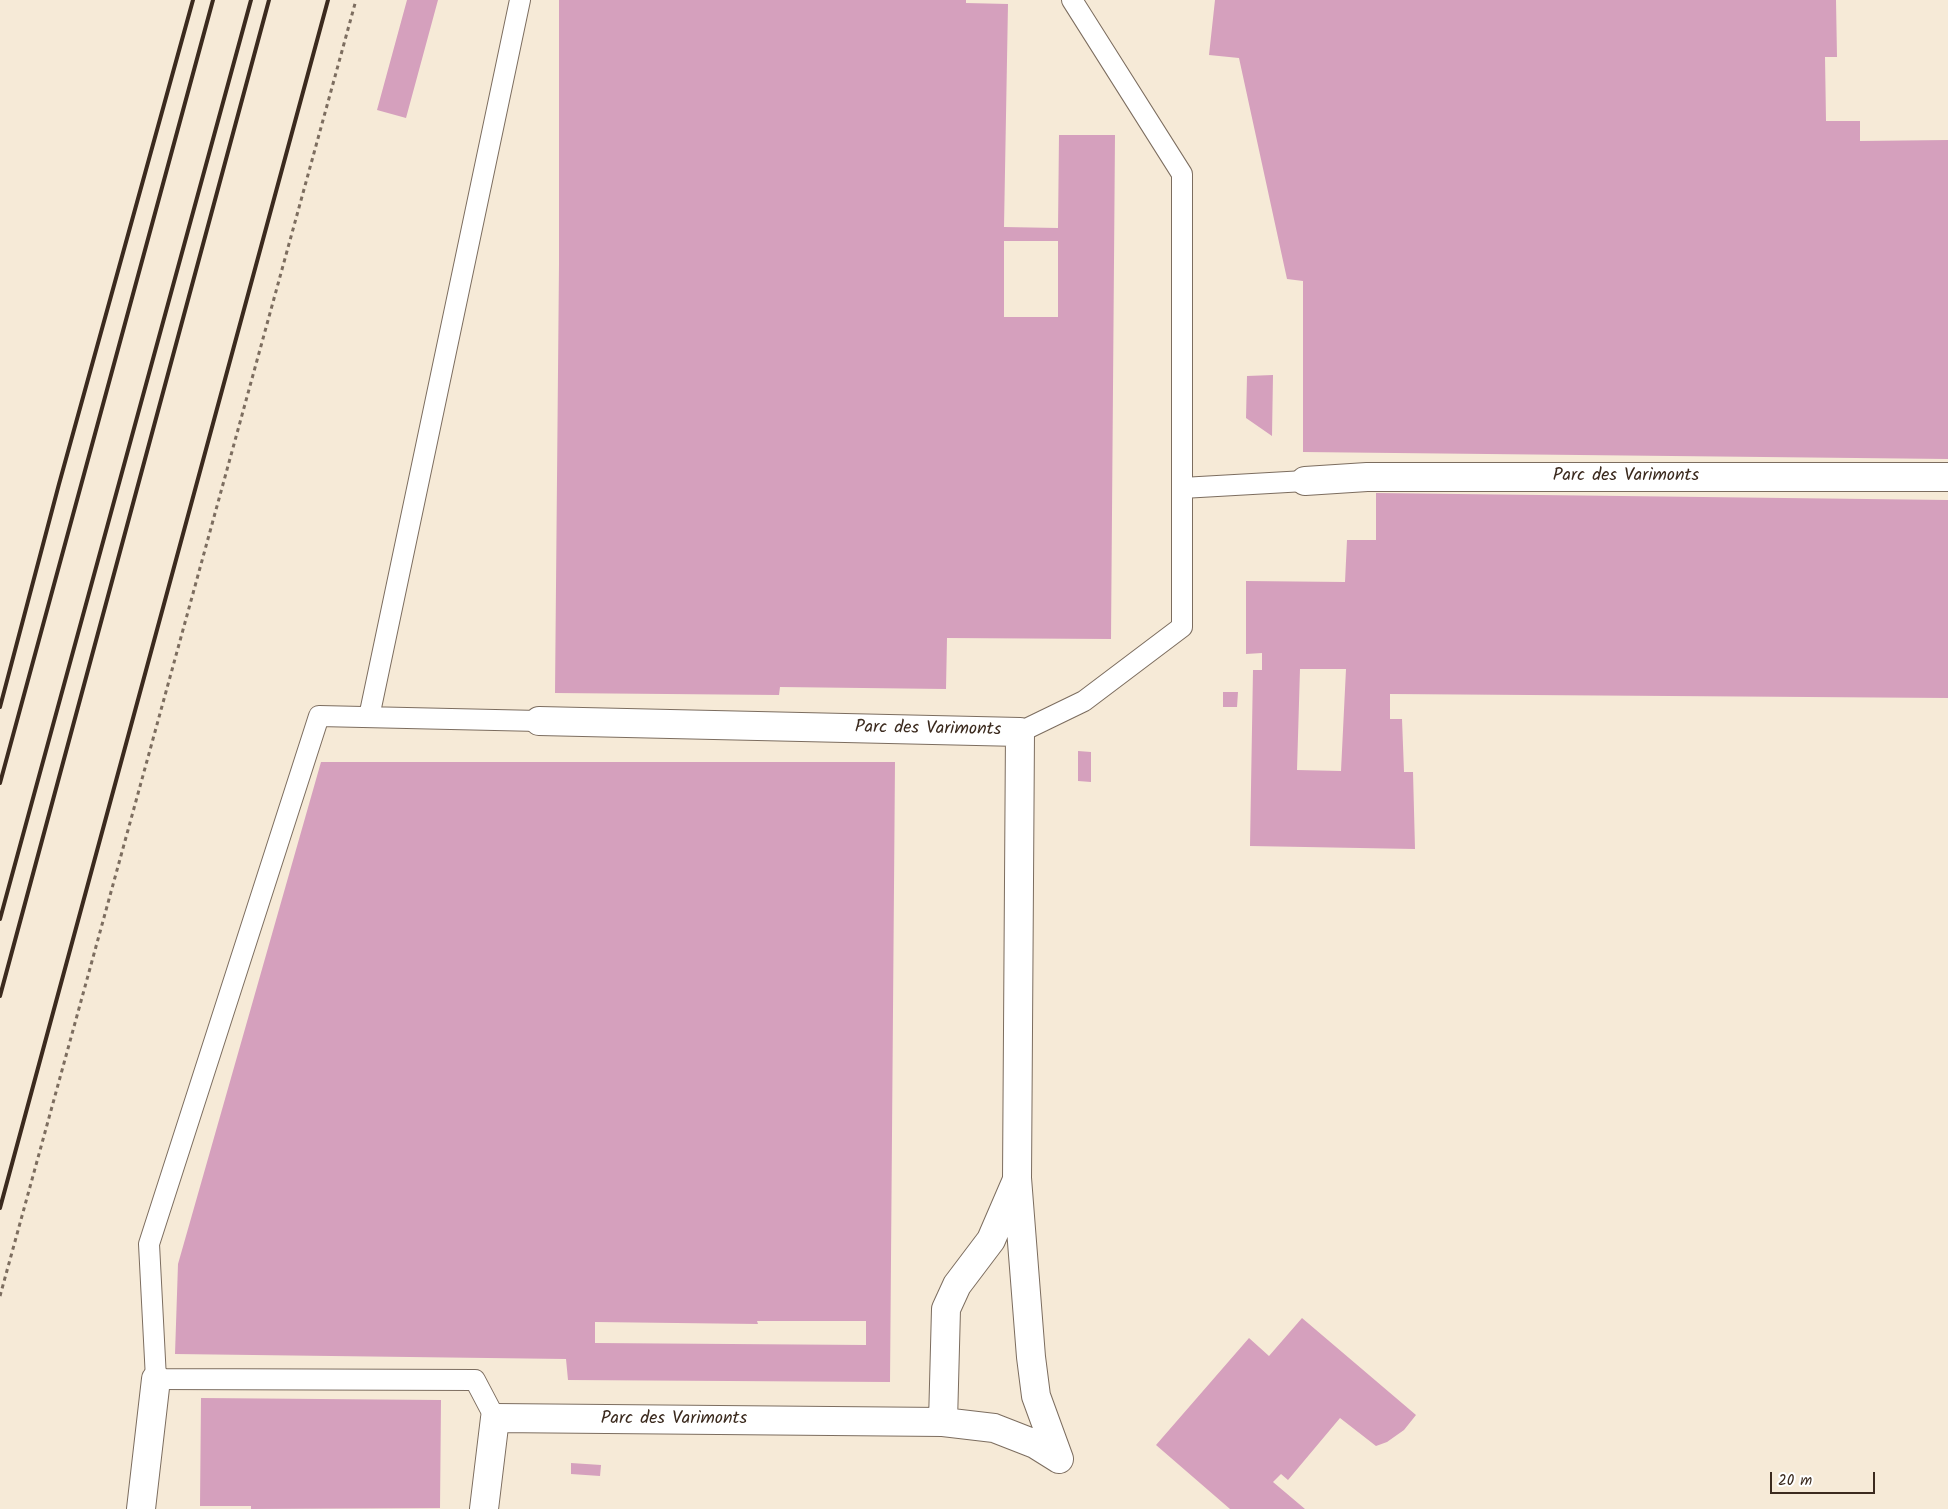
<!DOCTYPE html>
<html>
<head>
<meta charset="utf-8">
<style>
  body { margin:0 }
  #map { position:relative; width:1948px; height:1509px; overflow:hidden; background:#f6ead7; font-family:Kalam,sans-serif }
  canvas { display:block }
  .scale { position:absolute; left:1770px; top:1472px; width:105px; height:22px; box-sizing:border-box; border:2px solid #3b2a1e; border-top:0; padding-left:6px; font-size:15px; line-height:18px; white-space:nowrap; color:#3b2a1e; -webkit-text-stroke:4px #fff; paint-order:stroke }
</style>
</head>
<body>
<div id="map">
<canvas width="1948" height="1509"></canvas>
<div class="scale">20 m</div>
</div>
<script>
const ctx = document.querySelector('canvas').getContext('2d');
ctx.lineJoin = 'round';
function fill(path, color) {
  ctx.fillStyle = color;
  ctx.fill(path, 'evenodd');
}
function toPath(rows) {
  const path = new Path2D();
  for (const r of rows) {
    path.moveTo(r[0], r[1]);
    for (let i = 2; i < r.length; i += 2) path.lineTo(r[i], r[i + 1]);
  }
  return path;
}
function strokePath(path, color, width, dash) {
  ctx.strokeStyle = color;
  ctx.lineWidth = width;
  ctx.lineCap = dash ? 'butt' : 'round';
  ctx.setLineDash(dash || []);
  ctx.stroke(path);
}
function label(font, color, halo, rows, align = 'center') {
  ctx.font = font + ' Kalam,sans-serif';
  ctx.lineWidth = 4.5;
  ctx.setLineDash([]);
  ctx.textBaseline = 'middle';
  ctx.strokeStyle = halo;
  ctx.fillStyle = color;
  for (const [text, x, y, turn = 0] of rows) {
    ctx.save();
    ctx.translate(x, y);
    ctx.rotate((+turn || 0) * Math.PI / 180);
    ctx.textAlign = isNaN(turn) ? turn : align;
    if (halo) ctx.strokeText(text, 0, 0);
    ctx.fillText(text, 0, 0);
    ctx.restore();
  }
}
fill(toPath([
  [407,0,438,0,406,118,377,110],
  [559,0,966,0,966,3,1008,4,1004,227,1058,228,1059,135,1115,135,1111,639,947,638,946,689,780,687,779,695,555,693,559,264],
  [1004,241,1058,241,1058,317,1004,317],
  [1215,0,1836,0,1837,57,1825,57,1826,121,1860,121,1860,141,1948,140,1948,459,1303,452,1303,281,1287,279,1239,58,1209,55],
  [1273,375,1272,436,1246,418,1247,376],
  [1376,493,1948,500,1948,698,1390,694,1390,719,1402,719,1404,772,1413,772,1415,849,1250,846,1253,670,1262,670,1262,653,1246,654,1246,581,1345,582,1347,540,1376,540],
  [1300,669,1346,669,1341,771,1297,770],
  [1223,692,1238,692,1237,707,1223,707],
  [1078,751,1091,752,1091,782,1078,781],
  [321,762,895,762,890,1382,568,1380,566,1359,175,1354,178,1264],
  [757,1321,866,1321,866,1345,595,1343,595,1322,758,1324],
  [1302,1318,1416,1415,1404,1430,1387,1442,1376,1446,1340,1418,1288,1480,1281,1474,1273,1482,1305,1509,1230,1509,1156,1445,1249,1338,1269,1356],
  [201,1398,441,1400,440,1508,251,1509,251,1506,200,1506],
  [571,1463,601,1465,600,1476,571,1474]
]), '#d5a0bd');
const lane = toPath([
  [1182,488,1305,481],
  [369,717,520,0],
  [1020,732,1084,701,1182,627,1182,174,1072,0],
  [495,1418,475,1380,156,1379,149,1244,319,716,539,721]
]);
const street = toPath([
  [1305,481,1367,477,1948,477],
  [539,721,1020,732,1017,1178,1031,1357,1036,1396,1059,1459],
  [943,1422,946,1309,957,1285,991,1240,1016,1182],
  [141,1509,156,1379],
  [484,1509,495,1418,943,1422,994,1428,1035,1444,1059,1459]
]);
strokePath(lane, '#7c6d5f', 22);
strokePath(street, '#7c6d5f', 30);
strokePath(toPath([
  [0,1296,356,0]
]), '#7c6d5f', 3, [4, 4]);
strokePath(lane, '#fff', 20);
strokePath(street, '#fff', 28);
strokePath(toPath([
  [0,707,59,484,193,0],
  [0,783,213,0],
  [0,919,251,0],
  [0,996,269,0],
  [0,1208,328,0]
]), '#3b2a1e', 4);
label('18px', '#3b2a1e', '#fff', [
  ["Parc des Varimonts",1626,477],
  ["Parc des Varimonts",928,730,1],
  ["Parc des Varimonts",674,1420]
]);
</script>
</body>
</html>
